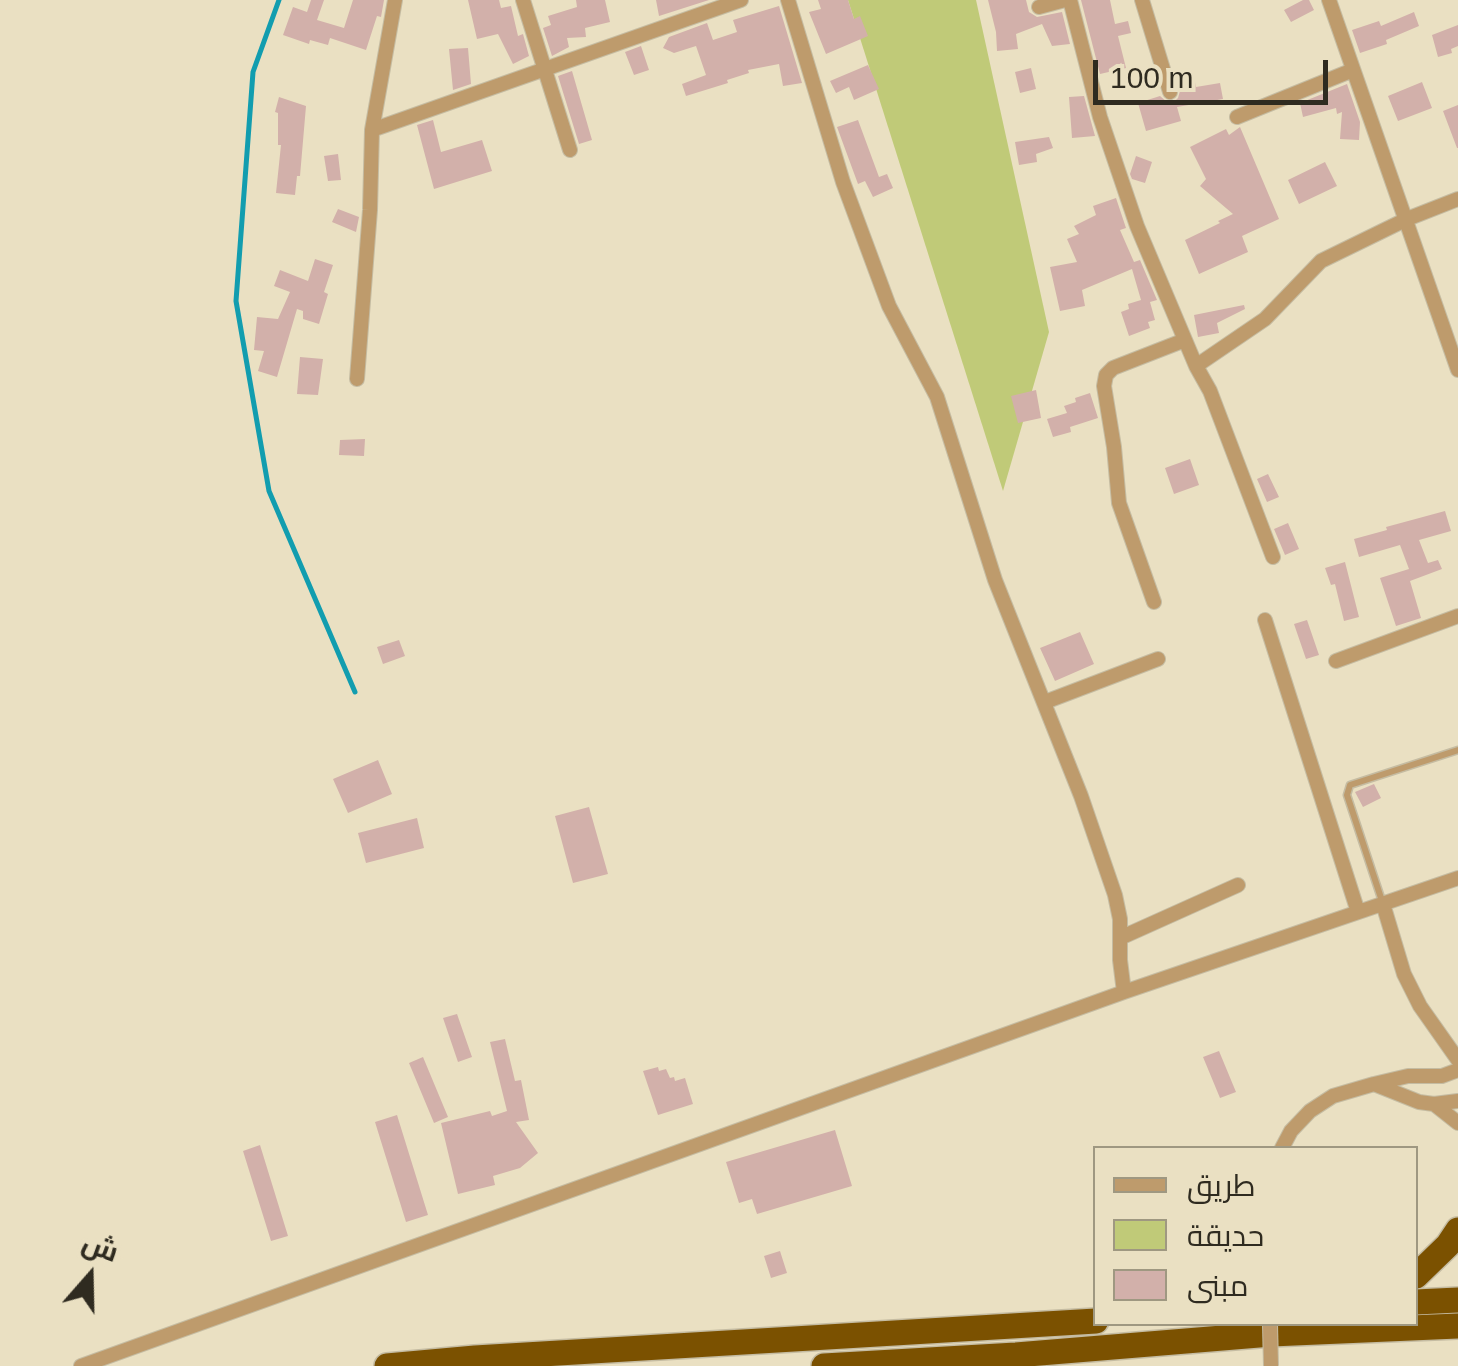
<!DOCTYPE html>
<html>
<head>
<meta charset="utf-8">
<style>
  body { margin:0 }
  #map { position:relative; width:1458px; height:1366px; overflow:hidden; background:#eae0c2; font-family:Arial,Cairo,sans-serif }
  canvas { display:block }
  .legend { position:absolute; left:1093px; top:1146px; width:325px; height:180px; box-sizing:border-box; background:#eae0c2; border:2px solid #9f9881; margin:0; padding:12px 18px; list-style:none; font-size:30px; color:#2f2b20 }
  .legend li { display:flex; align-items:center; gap:20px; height:50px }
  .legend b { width:50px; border:2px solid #9f9881 }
  .north { position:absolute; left:40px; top:1226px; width:100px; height:100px; -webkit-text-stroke:8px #eae0c2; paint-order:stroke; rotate:20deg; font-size:28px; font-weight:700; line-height:40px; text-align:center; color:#2f2b20 }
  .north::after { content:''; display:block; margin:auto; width:35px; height:45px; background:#2f2b20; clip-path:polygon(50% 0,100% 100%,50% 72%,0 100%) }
  .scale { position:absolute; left:1093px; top:60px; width:235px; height:45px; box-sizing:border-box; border:5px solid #2f2b20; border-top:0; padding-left:12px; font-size:30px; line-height:35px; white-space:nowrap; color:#2f2b20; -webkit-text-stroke:8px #eae0c2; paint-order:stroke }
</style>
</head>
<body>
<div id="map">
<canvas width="1458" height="1366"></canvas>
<ul class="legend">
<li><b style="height:12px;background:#be9b6c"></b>طريق</li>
<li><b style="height:28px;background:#c0ca78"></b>حديقة</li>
<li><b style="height:28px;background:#d2b0aa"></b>مبنى</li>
</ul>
<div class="north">ش</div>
<div class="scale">100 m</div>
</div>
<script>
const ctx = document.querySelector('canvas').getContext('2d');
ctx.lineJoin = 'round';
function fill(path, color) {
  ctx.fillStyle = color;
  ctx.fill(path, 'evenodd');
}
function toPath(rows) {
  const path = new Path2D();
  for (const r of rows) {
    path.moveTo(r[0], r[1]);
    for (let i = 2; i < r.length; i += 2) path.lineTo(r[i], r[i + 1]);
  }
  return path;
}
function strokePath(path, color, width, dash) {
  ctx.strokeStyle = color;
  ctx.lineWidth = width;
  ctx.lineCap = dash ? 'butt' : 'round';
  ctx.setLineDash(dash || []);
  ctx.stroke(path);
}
fill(toPath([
  [848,0,976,0,1049,332,1003,491]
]), '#c0ca78');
strokePath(toPath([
  [279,0,253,72,236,301,269,491,355,692]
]), '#129daf', 5);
fill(toPath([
  [311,0,324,0,317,20,344,28,353,0,384,0,381,17,377,16,366,50,330,38,328,45,310,40,309,44,283,35,293,7,307,12],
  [468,0,499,0,501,8,511,6,518,36,523,34,529,56,513,64,498,34,477,39],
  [576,0,605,0,610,22,585,28,586,37,567,38,569,47,552,56,543,28,551,25,548,16,577,7],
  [656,0,709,0,659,16],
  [818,0,848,0,854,19,860,16,868,36,826,54,809,12,821,9],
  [988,0,1026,0,1029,12,1037,17,1062,12,1070,44,1052,46,1042,24,1016,34,1018,49,997,51,996,32],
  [1081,0,1110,0,1115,24,1128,21,1131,33,1118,36,1126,68,1100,74],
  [1303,0,1309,0,1314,10,1291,22,1284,10],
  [779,6,802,83,783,86,779,64,748,70,749,73,727,80,728,83,686,96,682,84,706,75,696,46,674,53,663,48,669,37,707,23,713,40,737,32,733,20],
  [1414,12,1419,26,1386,40,1387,44,1360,53,1352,30,1379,21,1381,26],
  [1458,25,1458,46,1451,49,1452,53,1438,57,1432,35],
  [641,46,649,70,634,75,625,52],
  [468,48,471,84,453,90,449,49],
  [868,65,879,89,854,100,849,87,836,93,830,81],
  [1031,68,1036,89,1020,93,1015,72],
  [572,71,592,140,579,144,558,76],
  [1194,77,1196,87,1220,83,1223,99,1177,107,1181,121,1146,131,1138,103,1160,96,1167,102,1174,102,1178,98,1180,91,1184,90,1182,79],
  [1422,82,1432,108,1398,121,1388,96],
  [1347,84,1360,122,1359,140,1340,139,1342,112,1337,114,1336,108,1303,117,1300,103],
  [1084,96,1095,136,1072,138,1069,97],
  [279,97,306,106,300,176,297,176,295,195,276,193,281,145,278,145,278,113,275,112],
  [1458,105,1458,148,1457,148,1443,111],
  [433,120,441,152,482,140,492,171,434,189,417,125],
  [858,120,879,177,887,174,893,188,873,197,865,181,858,184,837,127],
  [1240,127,1279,219,1242,236,1248,252,1199,274,1185,240,1220,223,1218,221,1233,214,1200,186,1206,179,1190,147,1226,129,1229,135],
  [1049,137,1053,148,1036,154,1037,162,1019,165,1015,142],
  [338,154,341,180,328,181,324,156],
  [1136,156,1152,162,1145,183,1132,179,1130,174],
  [1325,162,1337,186,1299,204,1288,180],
  [1116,198,1126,228,1120,230,1134,262,1140,260,1157,300,1150,302,1155,320,1148,322,1150,328,1129,336,1121,312,1129,309,1128,304,1141,300,1132,269,1082,290,1085,306,1060,311,1050,267,1077,262,1067,239,1079,234,1074,226,1096,215,1093,206],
  [338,209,359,217,356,232,332,222],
  [315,259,333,265,324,292,328,294,319,324,303,319,303,311,297,309,277,377,258,371,264,351,254,350,257,317,278,319,290,292,274,286,280,270,308,281],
  [1244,305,1245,309,1217,323,1219,333,1198,337,1194,315],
  [300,357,323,359,318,395,297,394],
  [1036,390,1041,418,1018,423,1011,396],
  [1090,393,1098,418,1070,427,1071,432,1053,437,1047,419,1067,413,1064,406,1076,402,1075,398],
  [365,439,364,456,339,455,340,440],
  [1190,459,1199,485,1174,494,1165,468],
  [1268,474,1279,497,1267,502,1257,479],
  [1445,511,1451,531,1419,540,1428,563,1438,560,1442,569,1410,581,1421,618,1396,626,1380,578,1409,569,1400,545,1359,557,1354,539,1387,530,1386,527],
  [1288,523,1299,549,1285,555,1274,529],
  [1345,562,1359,617,1344,621,1335,584,1331,585,1325,568],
  [1307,620,1319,655,1306,659,1294,624],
  [1080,632,1094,664,1055,681,1040,648],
  [399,640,405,656,383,664,377,647],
  [378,760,392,794,348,813,333,779],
  [1374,784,1381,798,1363,807,1355,792],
  [589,807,608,874,573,883,555,816],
  [417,818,424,848,366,863,358,833],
  [457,1014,472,1057,458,1062,443,1018],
  [505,1039,515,1081,521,1080,529,1120,516,1122,538,1153,520,1168,493,1176,495,1185,458,1194,441,1123,490,1111,492,1116,507,1111,490,1042],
  [1219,1051,1236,1092,1220,1098,1203,1057],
  [423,1057,448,1117,434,1123,409,1063],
  [658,1067,659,1071,666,1069,670,1078,674,1077,675,1081,685,1078,693,1104,658,1115,643,1071],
  [397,1115,428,1215,406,1222,375,1122],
  [835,1130,852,1186,757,1214,752,1199,739,1203,726,1162],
  [260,1145,288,1236,271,1241,243,1151],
  [780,1251,787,1273,771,1278,764,1256]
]), '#d2b0aa');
const service = toPath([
  [1383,904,1347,795,1350,785,1458,750]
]);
const minor = toPath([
  [523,0,570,150],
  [788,0,843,182,889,306,937,397,995,580,1081,796,1115,895,1120,919,1120,960,1124,992],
  [1070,0,1100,117,1137,226,1196,366,1210,391,1273,557],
  [1142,0,1170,92],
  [1329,0,1458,370],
  [1039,7,1065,0],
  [1237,117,1353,70],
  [372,130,741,0],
  [1196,366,1265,319,1321,261,1407,219,1458,199],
  [357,379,370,210,372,130,395,0],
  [1154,602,1119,503,1114,447,1104,386,1106,375,1113,368,1185,340],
  [1265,620,1358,912],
  [1336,661,1458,616],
  [1045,702,1158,659],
  [1383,904,1404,974,1420,1006,1458,1060],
  [1120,938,1238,885],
  [1374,1084,1419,1102,1434,1104,1458,1101],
  [1434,1104,1458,1123],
  [1282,1148,1291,1131,1310,1111,1333,1096,1374,1084,1408,1076,1442,1076,1458,1070],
  [81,1366,1124,992,1458,878]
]);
const motorway = toPath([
  [1416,1276,1448,1245,1458,1230],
  [1416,1302,1458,1300],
  [387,1366,475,1358,1096,1321],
  [824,1366,1016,1355,1271,1334,1458,1326]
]);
strokePath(service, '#c5bca2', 9);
strokePath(minor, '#c5bca2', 16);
strokePath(motorway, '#c5bca2', 28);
strokePath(service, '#be9b6c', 6);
strokePath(minor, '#be9b6c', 14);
strokePath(motorway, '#7b5100', 25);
const minorBridge = toPath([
  [1270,1324,1271,1366]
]);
strokePath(minorBridge, '#c5bca2', 16, []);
strokePath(minorBridge, '#be9b6c', 14);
</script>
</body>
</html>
